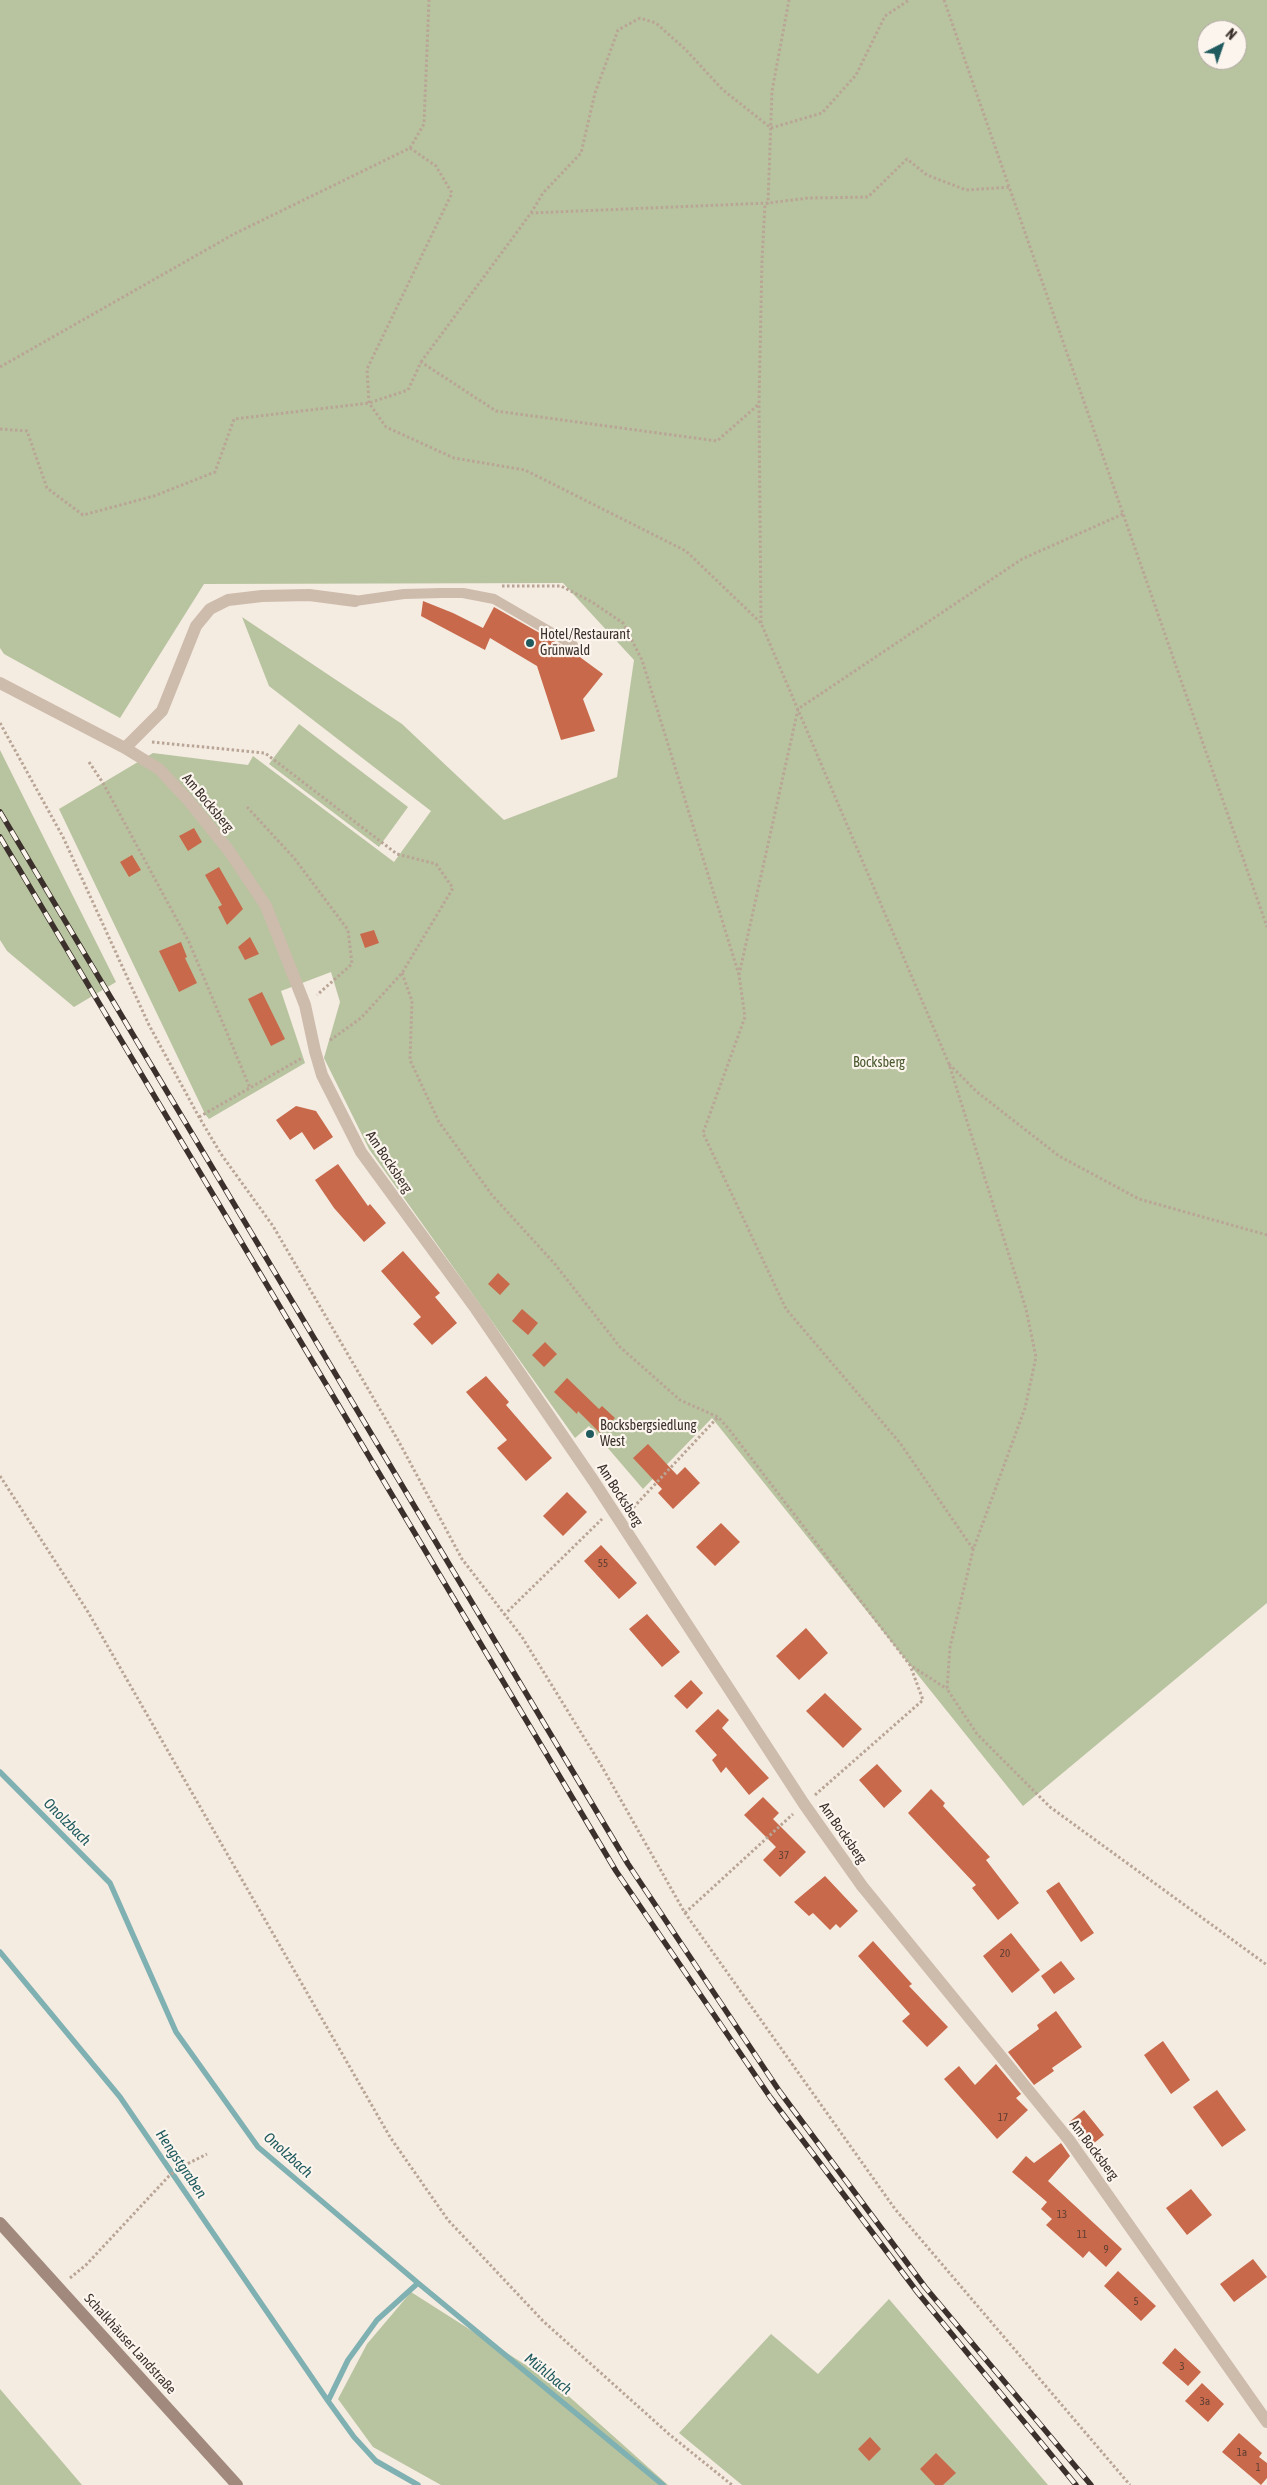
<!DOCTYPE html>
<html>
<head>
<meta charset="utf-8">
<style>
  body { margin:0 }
  #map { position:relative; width:1267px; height:2485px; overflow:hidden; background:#f4ebe1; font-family:"Asap Condensed",sans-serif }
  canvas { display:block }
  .north { position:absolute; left:1197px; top:20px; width:50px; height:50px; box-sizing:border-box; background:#fbf5ee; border:1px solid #aea6a0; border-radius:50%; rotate:41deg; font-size:14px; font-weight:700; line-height:20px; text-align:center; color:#3b302b }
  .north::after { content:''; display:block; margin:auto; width:18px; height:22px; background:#1f5a5e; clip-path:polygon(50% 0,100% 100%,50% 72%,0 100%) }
</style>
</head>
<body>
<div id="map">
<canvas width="1267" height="2485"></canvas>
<div class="north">N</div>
</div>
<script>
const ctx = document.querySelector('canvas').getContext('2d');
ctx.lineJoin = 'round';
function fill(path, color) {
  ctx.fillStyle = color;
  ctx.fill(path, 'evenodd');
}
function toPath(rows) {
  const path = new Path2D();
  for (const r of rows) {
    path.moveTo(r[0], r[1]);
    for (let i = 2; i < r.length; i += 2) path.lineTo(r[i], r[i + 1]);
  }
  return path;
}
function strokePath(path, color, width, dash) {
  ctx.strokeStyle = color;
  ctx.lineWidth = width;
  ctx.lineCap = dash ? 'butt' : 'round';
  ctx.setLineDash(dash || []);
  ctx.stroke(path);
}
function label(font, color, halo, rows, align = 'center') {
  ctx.font = font + ' "Asap Condensed",sans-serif';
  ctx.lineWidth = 4.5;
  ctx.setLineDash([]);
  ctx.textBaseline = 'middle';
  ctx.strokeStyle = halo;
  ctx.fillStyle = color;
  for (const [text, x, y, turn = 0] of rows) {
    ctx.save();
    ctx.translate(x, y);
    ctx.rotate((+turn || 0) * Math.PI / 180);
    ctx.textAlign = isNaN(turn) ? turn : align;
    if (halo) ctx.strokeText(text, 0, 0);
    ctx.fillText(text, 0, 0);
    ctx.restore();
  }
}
fill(toPath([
  [0,0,1267,0,1267,1603,1023,1806,712,1418,643,1489,589,1426,575,1438,369,1149,324,1058,340,1002,331,972,281,991,305,1063,209,1119,205,1114,59,809,153,753,248,765,253,756,394,862,431,811,269,686,242,617,402,724,504,820,617,777,634,660,563,583,204,584,120,718,4,654,0,648],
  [1207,30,1237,30,1237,60,1207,60],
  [299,724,408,807,379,847,269,764],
  [0,750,116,982,74,1007,7,951,0,940],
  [411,2292,554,2383,668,2485,441,2485,373,2447,338,2399,367,2344],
  [889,2299,1048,2485,742,2485,679,2433,771,2334,818,2374],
  [0,2389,82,2485,0,2485]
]), '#b8c4a0');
strokePath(toPath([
  [0,1772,110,1883,176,2032,258,2147,418,2283,377,2320,348,2360,328,2401,354,2437,376,2461,418,2485],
  [0,1952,120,2097,328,2401],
  [418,2283,663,2485]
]), '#7fb0b2', 5.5);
fill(toPath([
  [423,601,453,613,483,628,494,607,573,652,603,674,583,699,595,731,561,740,537,666,490,638,485,650,421,616],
  [194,828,202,842,188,851,179,836],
  [132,855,141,870,129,877,120,862],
  [219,867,243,909,227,925,218,907,222,905,205,875],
  [374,930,379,943,365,948,360,934],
  [250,937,259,954,245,960,238,947],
  [181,942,187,957,185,958,197,983,179,992,159,951],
  [262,992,285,1039,271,1046,248,999],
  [296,1106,316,1111,333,1137,314,1150,302,1132,290,1140,276,1120],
  [338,1164,368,1206,370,1204,386,1223,364,1242,334,1208,315,1180],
  [403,1251,440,1293,435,1297,457,1323,432,1345,413,1324,421,1317,381,1271],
  [498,1273,510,1284,500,1295,488,1284],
  [522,1309,538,1323,528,1335,512,1321],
  [545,1342,557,1354,544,1367,532,1355],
  [486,1376,509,1402,506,1405,552,1458,526,1481,497,1448,507,1440,466,1392],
  [567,1378,599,1409,602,1406,615,1418,600,1433,578,1411,577,1414,554,1392],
  [648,1444,677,1475,685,1467,700,1483,673,1509,658,1493,662,1489,633,1458],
  [567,1492,587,1512,563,1536,543,1516],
  [721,1523,740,1542,715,1566,696,1547],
  [601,1545,637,1583,619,1599,584,1561],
  [647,1614,680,1652,662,1667,629,1629],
  [806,1628,828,1653,799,1680,776,1656],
  [691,1680,703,1693,687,1709,674,1696],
  [825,1693,862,1729,843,1748,806,1711],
  [718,1709,729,1720,722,1728,769,1778,749,1795,726,1767,721,1773,712,1760,717,1755,695,1731],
  [877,1764,902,1791,884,1808,859,1780],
  [931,1789,945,1803,943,1806,990,1857,986,1860,1019,1903,998,1920,972,1888,976,1885,908,1813],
  [763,1797,779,1813,773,1819,806,1852,780,1877,763,1860,776,1847,744,1815],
  [825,1876,858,1911,840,1928,836,1924,830,1930,813,1913,809,1916,794,1902],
  [1059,1882,1094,1933,1081,1942,1046,1891],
  [1011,1933,1040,1970,1012,1993,983,1956],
  [873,1941,912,1984,909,1986,948,2027,927,2047,902,2021,910,2014,858,1956],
  [1061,1961,1075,1979,1054,1994,1041,1976],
  [1056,2011,1082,2047,1052,2068,1054,2071,1034,2085,1008,2052,1039,2029,1037,2025],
  [1163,2041,1190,2080,1171,2094,1144,2055],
  [996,2064,1021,2094,1016,2098,1028,2110,997,2139,944,2079,959,2066,975,2085],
  [1217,2090,1246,2130,1222,2147,1193,2107],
  [1084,2110,1104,2135,1088,2148,1083,2141,1081,2143,1068,2123],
  [1061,2143,1070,2156,1048,2181,1122,2249,1106,2267,1089,2251,1083,2258,1046,2225,1052,2219,1041,2209,1047,2202,1012,2172,1026,2156,1034,2163],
  [1191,2189,1212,2215,1187,2235,1166,2208],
  [1253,2259,1267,2277,1234,2302,1220,2284],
  [1118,2271,1156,2306,1141,2321,1104,2286],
  [1175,2348,1201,2372,1188,2386,1162,2363],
  [1202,2383,1224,2404,1208,2422,1185,2401],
  [1239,2433,1262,2453,1259,2457,1267,2463,1267,2478,1261,2485,1222,2452],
  [870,2437,881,2449,869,2461,858,2449],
  [936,2453,956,2473,943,2485,935,2485,920,2469]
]), '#c8694b');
strokePath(toPath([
  [944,0,1267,927],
  [410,148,436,166,452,193,367,369,369,403,386,427,454,458,525,470,686,551,761,623,949,1064,1026,1309,1036,1357,1025,1408,973,1550,950,1647,947,1689,977,1734,1050,1807,1267,1965],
  [531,213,543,193,581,153,595,93,618,30,640,18,656,23,685,49,723,90,771,128,822,113,856,75,885,16,909,0],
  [421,362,531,213,768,203,808,198,868,197,907,159,927,175,966,190,1011,187],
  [0,367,234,234,410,148,424,124,429,0],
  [0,429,27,431,47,488,83,515,154,496,215,472,234,419,369,403,408,390,421,362,496,411,717,441,759,404],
  [502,586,561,586,592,602,623,623,642,660,739,975,745,1017,703,1133,786,1309,900,1443,973,1549],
  [761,623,759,404,762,260,765,204,768,203,772,91,789,0],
  [0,723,63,837,149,1025,199,1117,221,1154,273,1226,399,1442,462,1559,522,1637,601,1765,685,1913,895,2209,1130,2485],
  [152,742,265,753,397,854,436,864,453,888,402,973,361,1018,329,1041],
  [89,762,103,783,189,942,250,1088],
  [247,807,294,858,348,930,352,964,317,995],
  [402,973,412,1001,410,1060,439,1122,492,1195,554,1263,620,1347,680,1400,718,1417,728,1428,910,1665,947,1689],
  [739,975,798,709,1022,559,1123,514],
  [949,1064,977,1092,1059,1156,1139,1199,1267,1235],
  [199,1117,302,1058],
  [0,1476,88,1612,390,2137,448,2220,543,2321,670,2435,732,2485],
  [630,1511,718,1417],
  [504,1615,602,1519],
  [815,1795,923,1700,910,1665],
  [685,1913,793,1814],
  [70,2278,86,2265,169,2176,181,2167,207,2154]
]), '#b9a596', 3, [2.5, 2.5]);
strokePath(toPath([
  [355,601,404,594,442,593,463,593,494,599,573,645]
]), '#cdbbac', 10);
strokePath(toPath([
  [0,683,125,748,159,769,189,801,229,851,266,906,305,1005,315,1051,322,1075,361,1152,476,1309,593,1480,804,1804,862,1886,1069,2140,1267,2422],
  [125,748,162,711,196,626,210,609,228,600,262,596,309,595,355,601]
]), '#cdbbac', 12);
strokePath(toPath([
  [0,2223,237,2485]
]), '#a18a7d', 12);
const rail = toPath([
  [0,812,628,1864,780,2092,925,2287,1091,2485],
  [0,837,616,1871,770,2097,918,2293,1076,2485]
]);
strokePath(rail, '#3b302b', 5.5);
strokePath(rail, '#fbf5ee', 4, [11]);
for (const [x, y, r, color] of [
  [530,643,5,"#1f5a5e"],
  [590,1434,5,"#1f5a5e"]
]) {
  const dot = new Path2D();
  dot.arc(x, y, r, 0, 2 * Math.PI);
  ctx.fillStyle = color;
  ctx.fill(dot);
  strokePath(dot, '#fbf5ee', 2);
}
label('11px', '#5e3e33', null, [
  ["55",603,1564],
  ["37",784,1856],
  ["20",1005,1954],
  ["17",1003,2118],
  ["13",1062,2215],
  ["11",1082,2235],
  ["9",1106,2250],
  ["5",1136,2302],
  ["3",1182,2367],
  ["3a",1205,2402],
  ["1a",1242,2453],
  ["1",1258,2468]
]);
label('14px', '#3b302b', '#fbf5ee', [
  ["Hotel/Restaurant",540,635],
  ["Grünwald",540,651],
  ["Bocksbergsiedlung",600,1426],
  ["West",600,1442]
], 'left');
label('14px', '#3b302b', '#fbf5ee', [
  ["Am Bocksberg",208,803,50],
  ["Am Bocksberg",389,1162,56],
  ["Am Bocksberg",620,1495,57],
  ["Am Bocksberg",843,1833,55],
  ["Am Bocksberg",1094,2150,53],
  ["Schalkhäuser Landstraße",130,2344,48]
]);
label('14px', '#4a5a2e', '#fbf5ee', [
  ["Bocksberg",879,1063]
]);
label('italic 15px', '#1f5a5e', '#fbf5ee', [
  ["Onolzbach",67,1822,45],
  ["Onolzbach",288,2155,42],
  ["Hengstgraben",181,2164,56],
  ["Mühlbach",548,2374,39]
]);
</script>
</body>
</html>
